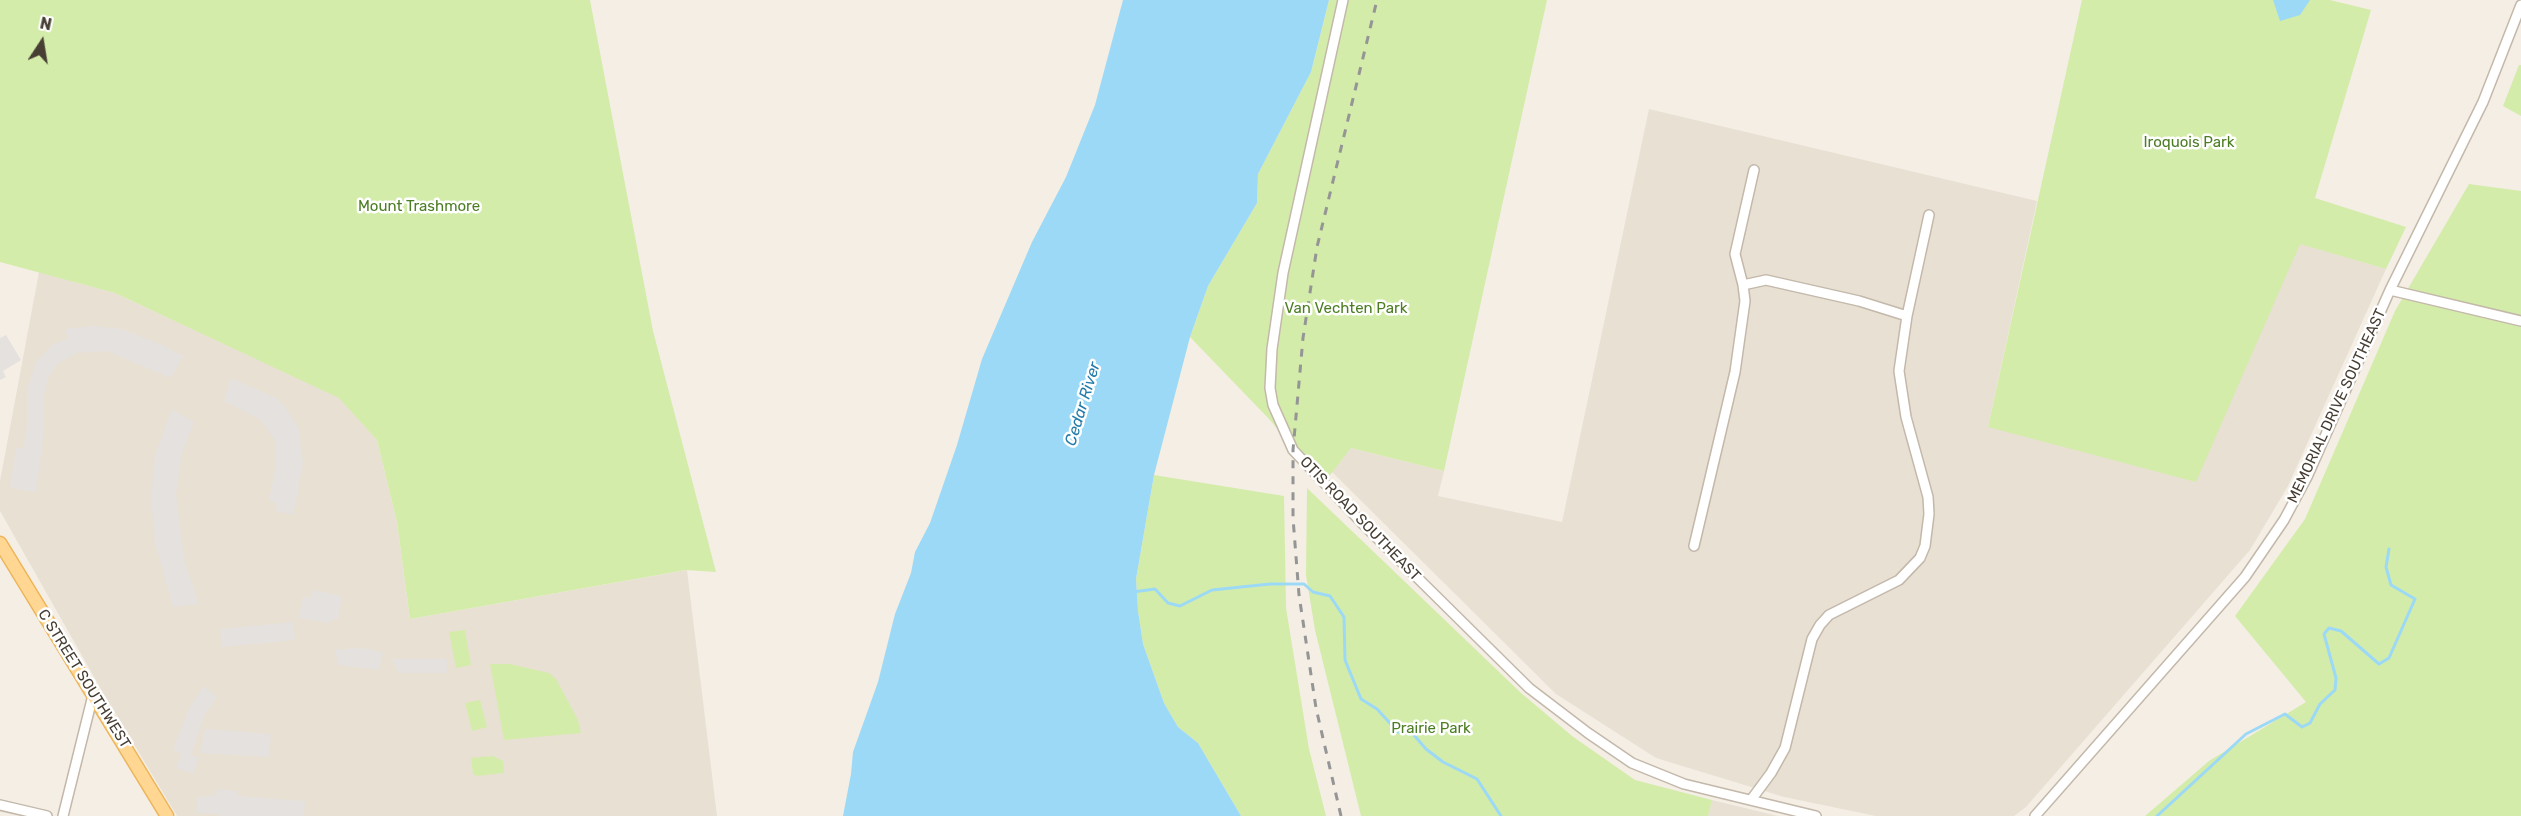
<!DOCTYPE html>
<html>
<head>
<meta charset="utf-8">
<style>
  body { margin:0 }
  #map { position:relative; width:2521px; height:816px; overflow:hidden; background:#f4eee5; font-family:Rubik,sans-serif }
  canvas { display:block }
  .north { position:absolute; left:12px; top:12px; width:60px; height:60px; -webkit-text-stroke:4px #fff; paint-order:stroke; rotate:12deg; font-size:16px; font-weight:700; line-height:24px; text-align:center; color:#473e34 }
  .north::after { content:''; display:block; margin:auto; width:21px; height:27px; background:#473e34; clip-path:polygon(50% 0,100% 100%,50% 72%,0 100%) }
</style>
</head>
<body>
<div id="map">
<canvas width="2521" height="816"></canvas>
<div class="north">N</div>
</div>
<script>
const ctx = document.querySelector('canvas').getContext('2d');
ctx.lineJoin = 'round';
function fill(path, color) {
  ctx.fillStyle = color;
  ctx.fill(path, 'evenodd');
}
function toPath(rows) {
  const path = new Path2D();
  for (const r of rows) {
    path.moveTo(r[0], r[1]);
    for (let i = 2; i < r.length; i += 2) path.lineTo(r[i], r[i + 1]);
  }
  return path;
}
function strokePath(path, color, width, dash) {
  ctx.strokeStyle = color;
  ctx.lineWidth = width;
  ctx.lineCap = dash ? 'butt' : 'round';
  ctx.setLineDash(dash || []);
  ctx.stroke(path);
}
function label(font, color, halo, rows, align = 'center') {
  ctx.font = font + ' Rubik,sans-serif';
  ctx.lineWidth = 5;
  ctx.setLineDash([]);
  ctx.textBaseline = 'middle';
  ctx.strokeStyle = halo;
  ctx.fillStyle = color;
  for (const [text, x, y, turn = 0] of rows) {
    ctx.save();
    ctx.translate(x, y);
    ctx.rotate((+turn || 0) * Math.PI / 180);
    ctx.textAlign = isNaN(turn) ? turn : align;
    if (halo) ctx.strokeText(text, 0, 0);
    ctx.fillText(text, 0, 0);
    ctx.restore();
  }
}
fill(toPath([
  [1649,109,2037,201,1988,427,2300,243,2386,269,2288,486,2250,550,2026,807,2014,816,1876,816,1784,797,1656,758,1556,694,1332,472,1351,448,1444,471,1438,496,1562,522],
  [39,272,115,293,339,397,377,440,397,522,410,619,687,570,717,816,177,816,102,691,0,511,0,481],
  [1712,800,1778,816,1708,816]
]), '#e8e0d3');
fill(toPath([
  [0,0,590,0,653,331,716,572,686,570,410,619,397,522,377,440,339,398,115,293,0,262],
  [1329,0,1547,0,1444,471,1351,448,1324,483,1269,419,1190,337,1208,286,1257,203,1258,174,1311,72],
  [2082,0,2330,0,2371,10,2315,198,2406,227,2386,269,2300,244,2196,482,1988,427],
  [2519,65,2521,65,2521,116,2503,106],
  [2469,184,2521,191,2521,816,2145,816,2209,761,2306,702,2235,616,2305,519,2395,311],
  [1154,475,1284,496,1286,608,1309,749,1326,816,1241,816,1198,743,1178,727,1164,703,1143,644,1138,612,1136,579],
  [1307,488,1520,692,1572,736,1635,780,1712,800,1708,816,1361,816,1315,630,1306,575],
  [465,630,471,665,456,668,449,632],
  [490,664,510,664,549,673,556,679,578,720,581,733,504,740],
  [480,700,487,727,472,731,465,703],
  [493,756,503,761,504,773,477,776,473,774,471,758]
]), '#d4ecaa');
fill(toPath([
  [92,326,121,329,162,345,183,356,171,378,107,351,76,353,57,364,49,376,44,394,44,432,36,492,10,488,16,448,24,448,27,424,27,390,36,362,52,345,68,338,65,329],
  [6,335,21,360,3,371,6,377,0,380,0,338],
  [231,378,274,397,283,404,299,429,303,464,293,515,276,511,276,503,269,501,276,465,275,441,261,420,224,401],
  [172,409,194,422,182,453,176,494,184,560,199,604,173,607,155,543,151,497,155,455],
  [312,590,342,596,338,619,334,619,328,623,298,618,303,596,311,598],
  [293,622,295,640,222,647,220,629],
  [348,648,371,649,383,653,379,670,338,665,335,649,347,650],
  [392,659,447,659,447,673,399,673],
  [204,686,217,697,204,716,191,755,199,758,193,774,176,768,181,753,173,749,190,706],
  [205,729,271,734,269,757,200,753],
  [217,789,237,791,238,796,305,801,304,816,222,816,217,814,196,813,198,797,216,795]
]), '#e4e1de');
fill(toPath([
  [1123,0,1329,0,1311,72,1258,174,1257,203,1208,286,1190,337,1154,475,1136,579,1138,611,1143,644,1164,703,1178,727,1198,743,1241,816,843,816,851,774,853,752,878,682,895,614,911,573,915,552,930,523,957,445,982,359,1032,242,1066,177,1095,105],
  [2273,0,2310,0,2300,15,2280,21]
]), '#9cd9f6');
strokePath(toPath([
  [1133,592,1155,589,1168,603,1180,606,1212,590,1270,584,1304,584,1313,592,1330,596,1344,617,1345,660,1361,699,1377,709,1398,732,1413,734,1426,749,1443,762,1477,779,1501,816],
  [2157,816,2246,734,2285,714,2302,727,2310,723,2320,704,2335,690,2336,678,2324,634,2329,628,2341,631,2379,664,2389,658,2415,599,2391,585,2386,567,2389,549]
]), '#9cd9f6', 3);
const minor = toPath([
  [1343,0,1283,273,1272,349,1270,388,1273,405,1293,450,1362,523,1529,688,1588,733,1632,763,1684,784,1816,816],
  [1743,285,1766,280,1859,301,1907,316],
  [2390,290,2521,321],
  [1694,546,1735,372,1745,301,1743,285,1735,254,1754,170],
  [1751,800,1771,773,1785,748,1812,639,1820,625,1829,615,1899,580,1920,558,1925,546,1929,514,1928,497,1906,417,1899,371,1907,316,1929,215],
  [0,805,47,816],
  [63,816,93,695],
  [2035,816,2245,577,2284,520,2307,477,2390,290,2483,102,2521,5]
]);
const major = toPath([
  [0,543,167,816]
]);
strokePath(minor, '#c3b8aa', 12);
strokePath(major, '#edb55a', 15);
strokePath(minor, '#fff', 9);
strokePath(major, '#ffd793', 12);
strokePath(toPath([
  [1341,816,1316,708,1299,595,1293,518,1293,450,1303,338,1317,247,1377,0]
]), '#959595', 3, [8, 8]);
label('15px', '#4c7d23', '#fff', [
  ["Iroquois Park",2189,143],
  ["Mount Trashmore",419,207],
  ["Van Vechten Park",1346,309],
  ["Prairie Park",1431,729]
]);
label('15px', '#473e34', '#fff', [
  ["MEMORIAL DRIVE SOUTHEAST",2337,406,-65],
  ["OTIS ROAD SOUTHEAST",1360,519,46],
  ["C STREET SOUTHWEST",84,679,58]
]);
label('italic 16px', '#237caa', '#fff', [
  ["Cedar River",1083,404,-73]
]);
</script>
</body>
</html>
